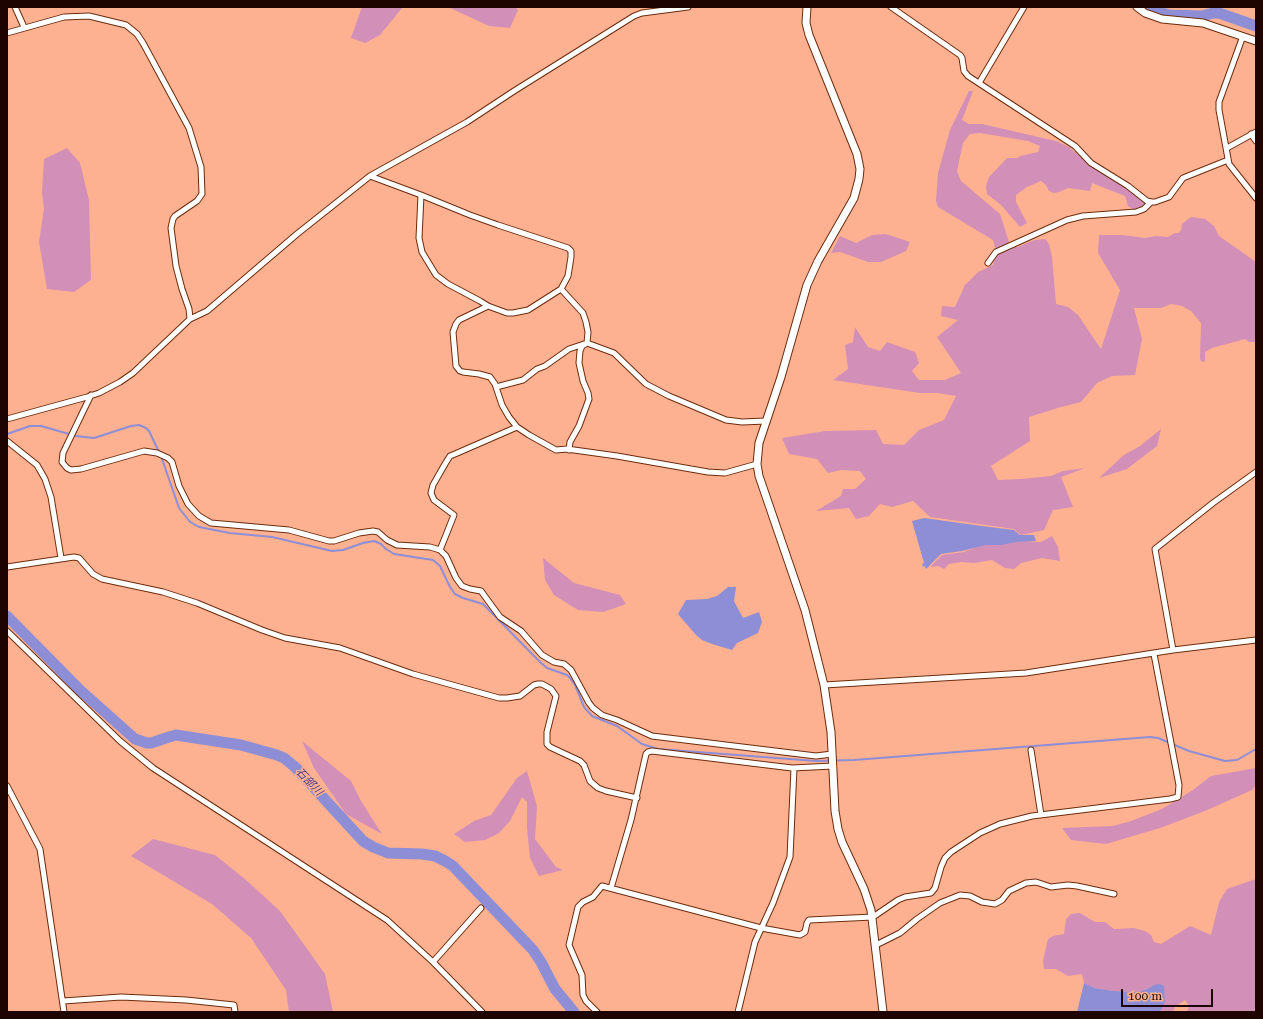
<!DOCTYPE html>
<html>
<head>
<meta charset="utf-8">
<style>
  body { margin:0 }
  #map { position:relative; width:1263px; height:1019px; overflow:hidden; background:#feb191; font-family:"Roboto Serif",serif }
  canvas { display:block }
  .frame { position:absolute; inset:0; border:8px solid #1d0400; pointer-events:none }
  .scale { position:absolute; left:1121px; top:989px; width:92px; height:18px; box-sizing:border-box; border:2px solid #1d0400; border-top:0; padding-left:5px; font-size:12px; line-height:14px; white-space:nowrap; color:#1d0400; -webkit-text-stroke:3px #feb191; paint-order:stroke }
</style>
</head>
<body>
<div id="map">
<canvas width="1263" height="1019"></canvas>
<div class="frame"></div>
<div class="scale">100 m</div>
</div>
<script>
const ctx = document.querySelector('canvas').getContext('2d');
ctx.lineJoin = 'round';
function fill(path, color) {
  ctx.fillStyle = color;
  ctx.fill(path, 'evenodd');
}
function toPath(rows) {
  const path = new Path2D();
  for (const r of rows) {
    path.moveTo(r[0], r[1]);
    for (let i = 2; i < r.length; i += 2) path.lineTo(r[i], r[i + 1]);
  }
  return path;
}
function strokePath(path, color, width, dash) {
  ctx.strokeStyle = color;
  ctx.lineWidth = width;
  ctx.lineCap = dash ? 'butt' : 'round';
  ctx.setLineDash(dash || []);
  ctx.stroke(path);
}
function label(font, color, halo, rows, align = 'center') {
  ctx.font = font + ' "Roboto Serif","Noto Sans JP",serif';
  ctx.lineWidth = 3;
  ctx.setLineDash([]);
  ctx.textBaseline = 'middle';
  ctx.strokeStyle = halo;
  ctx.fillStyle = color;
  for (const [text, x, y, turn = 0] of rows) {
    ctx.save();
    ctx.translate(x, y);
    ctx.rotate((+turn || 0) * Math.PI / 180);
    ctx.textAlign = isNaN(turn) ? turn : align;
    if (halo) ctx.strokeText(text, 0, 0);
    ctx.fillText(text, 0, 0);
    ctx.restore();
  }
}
fill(toPath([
  [362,7,407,7,402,8,380,35,365,43,351,38],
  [448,7,515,7,518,10,510,28,489,26],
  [969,91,973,91,962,120,969,124,982,124,1056,141,1069,147,1084,160,1110,175,1134,192,1147,204,1140,213,1128,206,1125,196,1092,183,1090,191,1068,188,1059,192,1054,193,1049,191,1046,185,1041,181,1027,187,1016,195,1016,202,1027,223,1020,227,1001,205,987,194,986,186,989,177,1007,158,1018,158,1020,156,1038,152,1040,146,1028,141,980,133,970,134,963,143,957,171,961,181,1000,214,1009,242,1018,247,1034,240,1045,239,1049,244,1052,257,1056,304,1068,307,1078,315,1101,349,1120,290,1098,253,1099,235,1122,235,1145,238,1156,236,1168,237,1175,233,1179,233,1181,230,1182,224,1191,217,1205,219,1214,226,1219,236,1256,262,1256,342,1249,342,1245,339,1212,348,1205,352,1205,362,1201,361,1200,358,1201,323,1191,311,1182,306,1171,304,1161,308,1134,308,1142,339,1135,375,1112,376,1097,383,1081,402,1061,407,1029,417,1030,441,991,466,998,480,1021,479,1051,476,1063,471,1085,468,1061,477,1073,507,1053,510,1044,530,1021,535,1014,529,930,517,913,501,892,507,880,504,869,516,856,519,849,508,816,511,841,496,843,489,855,489,866,479,860,471,841,470,828,473,817,459,789,454,782,438,825,431,876,430,883,444,904,445,919,430,944,420,956,396,937,393,920,393,833,380,848,369,845,345,853,342,855,327,868,347,880,351,887,342,915,352,919,363,912,371,919,380,945,380,961,373,937,337,958,320,941,316,942,306,955,307,965,285,978,272,993,265,995,247,993,240,938,207,936,201,938,173,950,130],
  [67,148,80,163,89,200,91,280,74,292,47,289,39,242,44,209,42,193,44,159],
  [886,234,910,242,906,251,881,262,868,262,840,252,831,253,840,236,856,243,872,235],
  [1161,429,1157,446,1127,469,1099,478,1124,455,1140,446],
  [1052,536,1058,547,1060,561,1042,558,1021,563,1014,569,1005,568,992,560,974,563,961,562,949,564,944,569,938,566,930,567,942,555,964,552,985,544,1019,541,1041,542],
  [543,558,574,583,620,595,626,604,603,612,578,610,554,595,545,580],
  [302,741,351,781,361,801,382,834,346,814,314,768],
  [1256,768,1256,785,1252,790,1205,811,1160,828,1106,844,1071,840,1062,828,1113,826,1131,821,1162,809,1193,790,1211,776],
  [527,771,537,806,535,839,556,867,563,870,539,876,530,858,527,828,527,802,522,797,510,821,499,833,485,840,465,842,454,834,474,821,491,815,517,778],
  [153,839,215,855,246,880,280,911,325,974,333,1012,289,1012,286,990,251,938,212,904,131,856],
  [1256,879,1256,1012,1187,1012,1189,1006,1185,1000,1175,1007,1173,1011,1174,1012,1158,1012,1161,1010,1154,985,1147,989,1139,992,1112,991,1095,988,1084,983,1082,974,1068,976,1056,969,1044,969,1043,961,1048,939,1053,936,1064,934,1066,919,1071,914,1080,913,1095,922,1105,922,1114,929,1134,928,1145,931,1151,935,1154,942,1161,944,1190,926,1211,935,1219,902,1227,889]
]), '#d28fb7');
fill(toPath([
  [924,518,982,526,1014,530,1020,535,1034,535,1036,541,1016,542,1001,545,986,545,962,551,941,554,926,569,925,566,923,567,922,564,924,563,912,521],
  [728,587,736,587,734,601,743,618,759,612,762,622,758,633,737,643,732,650,712,644,702,640,696,635,678,614,686,600,707,599,717,596],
  [1084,983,1095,988,1113,991,1139,992,1147,989,1154,985,1160,984,1164,986,1165,1002,1161,1010,1158,1012,1077,1012]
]), '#8e8ed7');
strokePath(toPath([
  [7,434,30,426,41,426,76,436,94,438,131,426,139,425,146,428,149,431,159,452],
  [161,456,179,508,190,522,199,527,230,533,272,537,332,551,343,550,363,543,374,541,381,544,386,549,394,554,433,560,440,566,450,587,455,594,463,598,483,604,540,662,547,668,567,675,570,678,575,685,584,707,592,716,617,726,642,744,658,749,816,761,854,760,1150,737,1158,738,1189,751,1225,761,1237,760,1256,749]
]), '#8e8ed7', 2);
strokePath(toPath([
  [1151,7,1159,12,1169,15,1202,16,1213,13,1219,13,1256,26],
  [7,616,80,690,135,739,147,743,151,743,169,737,176,735,241,745,277,755,284,758,295,767,363,841,373,847,388,853,422,854,435,856,447,862,453,866,533,950,541,962,555,989,574,1012]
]), '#8e8ed7', 11);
const street = toPath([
  [15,7,24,27],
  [891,7,960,55,962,58,964,71,968,76,1075,146,1091,163,1128,186,1147,201,1151,202,1155,202,1169,197,1183,178,1228,160],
  [7,33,64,17,89,16,126,25,137,34,143,43,189,128,201,167,202,194,197,201,175,216,173,219,171,228,176,266,182,289,189,309,190,319],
  [1243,36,1219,102,1219,110,1229,164,1256,198],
  [979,83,1024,7],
  [1251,134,1256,141],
  [1227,148,1256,132],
  [370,176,421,195,470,215,498,225,568,248,571,251,571,257,568,276,561,289,528,310,513,313,507,313,488,306,480,301,448,284,436,275,422,252,419,238,421,195],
  [988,263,996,252,1067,220,1083,216,1136,212,1144,209,1151,202],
  [561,289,583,313,586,322,588,332,587,343,582,346,580,351,579,363,583,381,588,393,589,399,579,426,570,442,569,450],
  [488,306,459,320,456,324,453,332,456,366,460,371,463,372,479,374,490,377,495,384,502,405,509,417,517,427,529,435,556,450,567,449,617,456,708,472,725,473,757,464],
  [496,387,523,380,537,369,545,366,569,349,587,343,614,353,646,384,669,396,726,420,742,422,766,421],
  [91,395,63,453,62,462,67,468,71,470,81,469,144,451,157,453,168,458,172,462,179,486,188,504,199,516,211,523,289,530,329,541,334,541,359,533,373,531,378,532,387,540,397,545,430,547,440,550,446,556,456,578,462,586,470,589,481,591,500,617,521,631,542,655,554,662,564,664,571,670,589,703,593,708,602,715,617,720,652,736,816,756,832,754],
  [7,419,87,397,99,393,120,382,133,373,190,319,207,311,297,234,370,176,467,122,514,91,634,16,642,13,688,7],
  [7,441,37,465,45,479,51,497,61,558],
  [440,550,454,515,434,500,431,493,433,485,445,464,450,456,455,454,517,427],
  [7,567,74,557,79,558,93,574,102,579,163,592,197,603,262,630,285,638,340,648,413,674,499,698,507,698,520,696,534,685,538,684,542,684,551,689,556,696,547,732,547,744,550,747,580,761,584,765,590,781,598,788,606,791,637,798],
  [7,631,120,741,153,768,387,920,433,962,482,1012],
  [1173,650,1155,549,1213,503,1256,472],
  [824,685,1026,673,1173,650,1256,640],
  [1031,750,1041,815],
  [7,786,40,849,64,1012],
  [611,888,631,820,646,754,648,752,652,751,792,768,833,766],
  [876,945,900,933,917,919,940,903,960,895,970,896,982,902,995,904,1002,900,1009,891,1026,883,1036,882,1051,887,1068,885,1077,886,1114,894],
  [433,962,481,908],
  [63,1001,121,997,186,1000,234,1005,235,1012],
  [597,1012,586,1001,583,995,582,975,569,945,578,907,583,902,593,897,602,886,761,928,800,935,805,932,807,923,809,920,873,917,898,900,905,897,931,893,935,888,941,867,945,858,951,852,980,833,1000,824,1032,816,1170,799,1178,797,1179,785,1154,654],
  [738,1012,755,942,773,903,790,857,794,768]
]);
const secondary = toPath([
  [807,7,806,23,809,35,857,154,860,169,859,179,854,198,818,261,807,285,781,377,759,443,757,464,759,476,805,610,824,685,831,732,835,811,838,829,842,842,864,889,871,910,883,1012],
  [1137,7,1145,13,1162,19,1203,23,1256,41]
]);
strokePath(street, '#6d2c0c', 7);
strokePath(secondary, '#6d2c0c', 9);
strokePath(street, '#fff', 5);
strokePath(secondary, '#fff', 7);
label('italic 11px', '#42388f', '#feb191', [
  ["石部川",309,782,46]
]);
</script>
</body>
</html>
